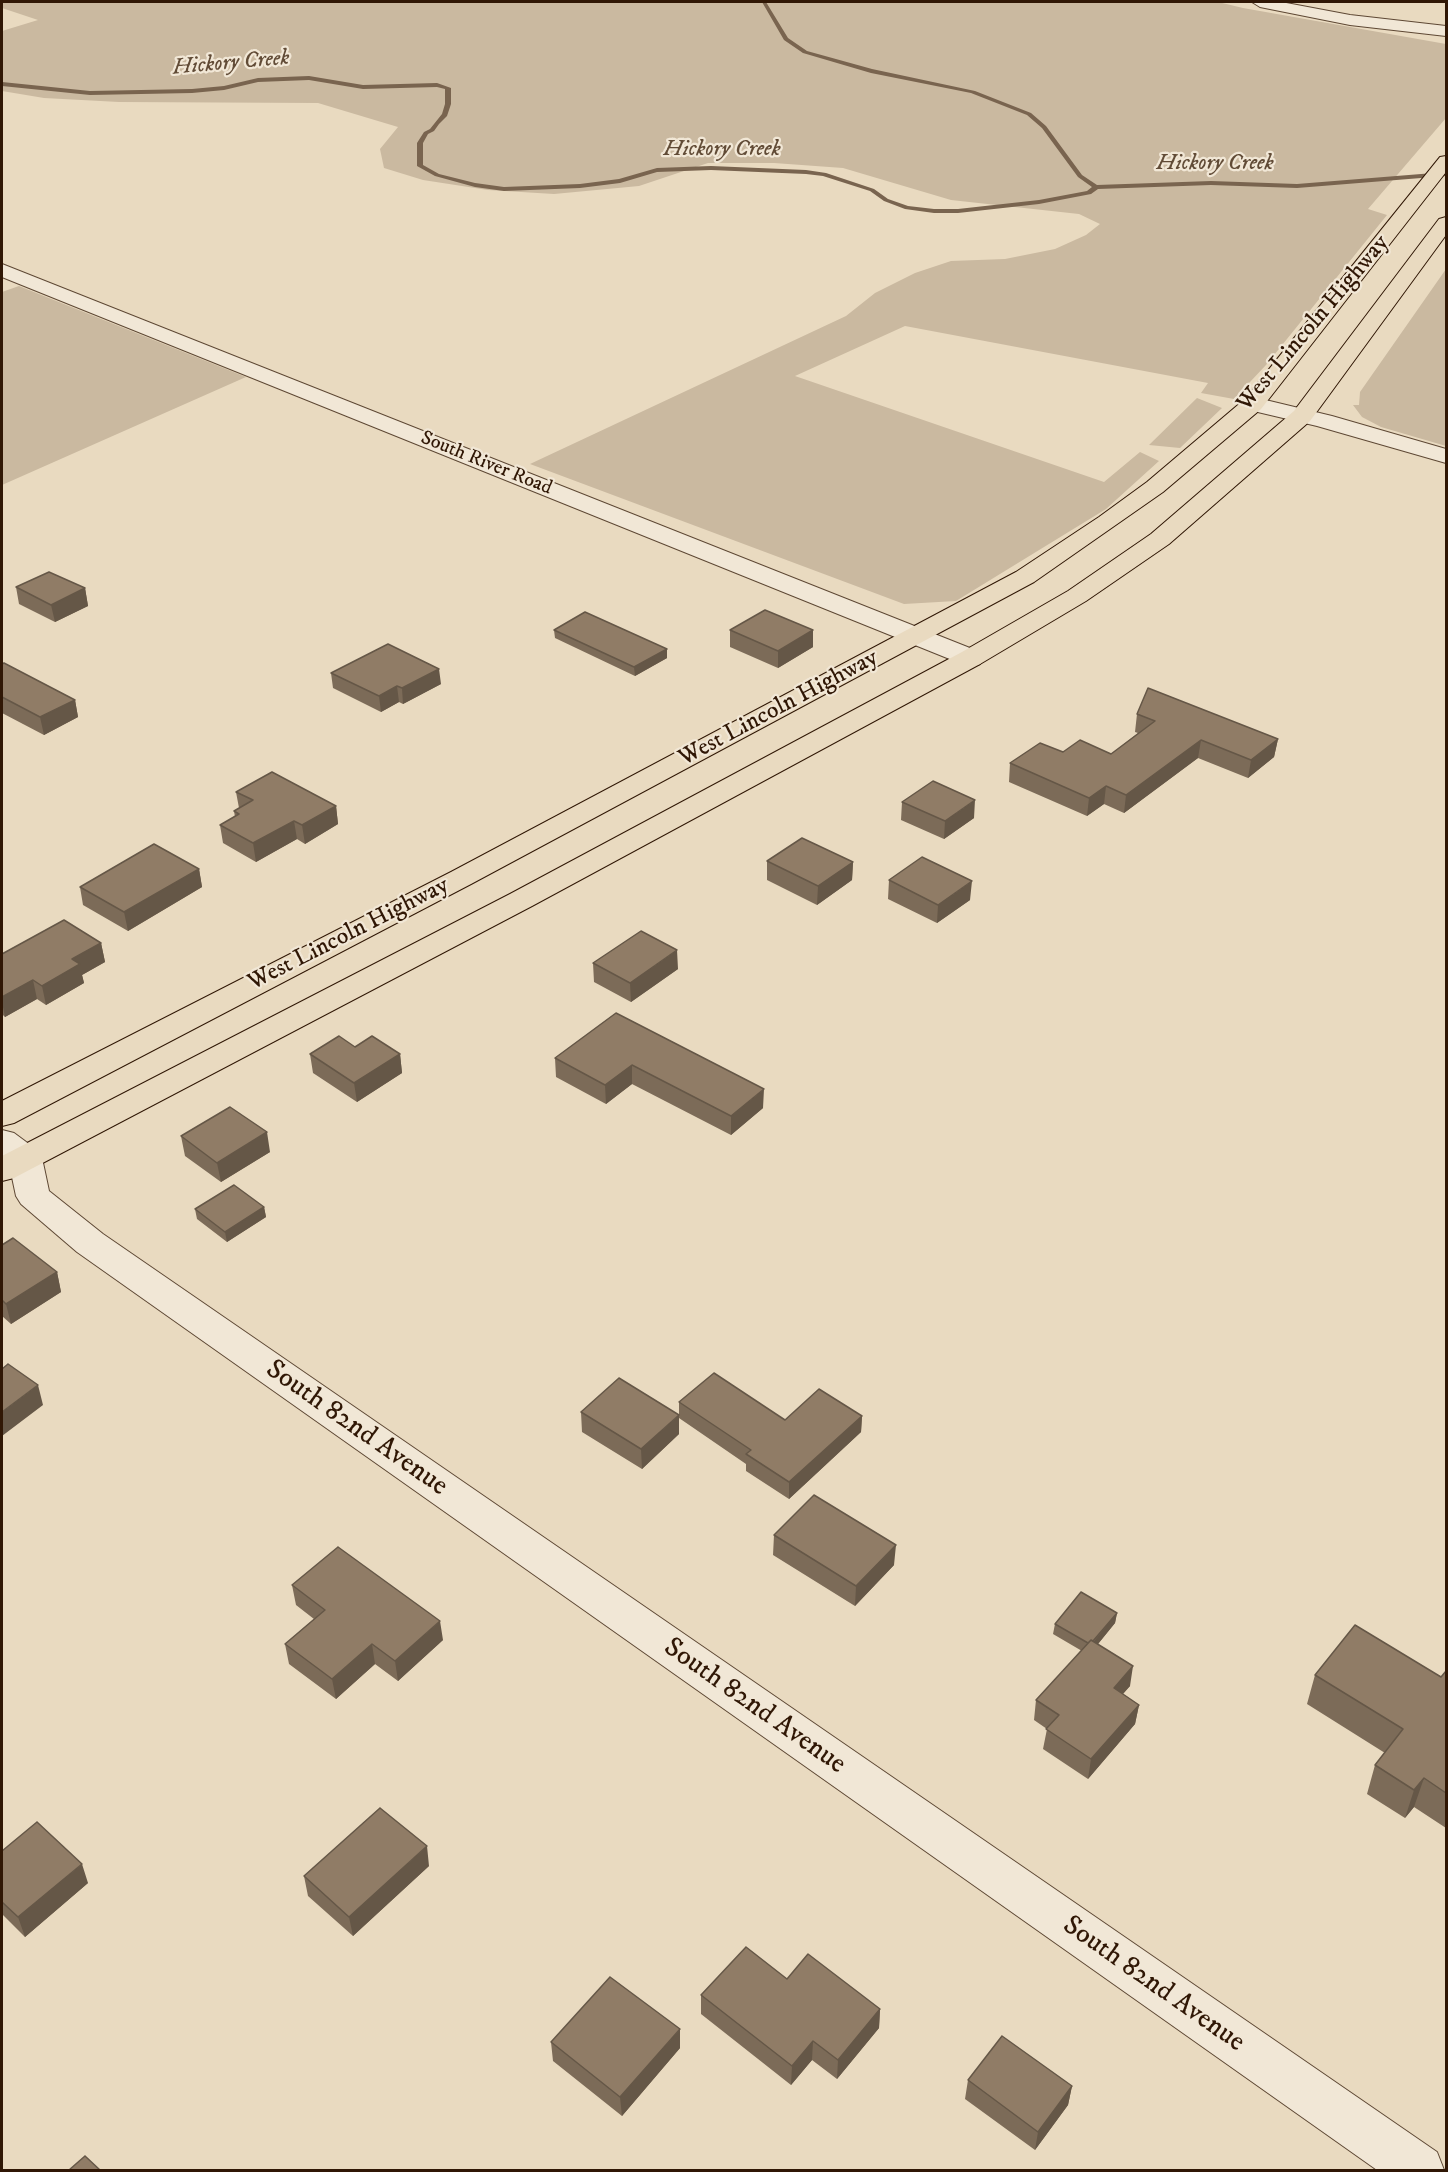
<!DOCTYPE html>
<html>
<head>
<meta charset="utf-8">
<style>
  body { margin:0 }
  #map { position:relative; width:1448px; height:2172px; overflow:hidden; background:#e9dac0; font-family:"IM FELL DW Pica",serif }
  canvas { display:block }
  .frame { position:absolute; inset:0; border:3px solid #301705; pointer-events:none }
</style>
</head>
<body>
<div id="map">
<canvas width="1448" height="2172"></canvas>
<div class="frame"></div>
</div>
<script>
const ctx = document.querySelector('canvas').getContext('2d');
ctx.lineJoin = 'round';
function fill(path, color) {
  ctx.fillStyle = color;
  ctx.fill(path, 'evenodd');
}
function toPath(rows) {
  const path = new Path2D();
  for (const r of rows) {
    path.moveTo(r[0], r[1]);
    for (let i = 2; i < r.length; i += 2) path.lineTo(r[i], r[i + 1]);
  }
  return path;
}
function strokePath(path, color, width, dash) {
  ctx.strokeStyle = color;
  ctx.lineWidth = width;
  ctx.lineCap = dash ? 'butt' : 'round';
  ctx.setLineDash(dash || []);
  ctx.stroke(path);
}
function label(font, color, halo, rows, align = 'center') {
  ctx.font = font + ' "IM FELL DW Pica",serif';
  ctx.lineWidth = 4.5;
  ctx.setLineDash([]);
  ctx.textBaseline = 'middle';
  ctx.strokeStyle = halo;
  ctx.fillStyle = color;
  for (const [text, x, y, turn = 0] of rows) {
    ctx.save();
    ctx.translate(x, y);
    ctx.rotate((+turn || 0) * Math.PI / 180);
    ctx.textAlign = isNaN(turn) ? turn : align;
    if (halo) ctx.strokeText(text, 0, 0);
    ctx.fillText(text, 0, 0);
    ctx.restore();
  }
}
fill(toPath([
  [2,2,1218,2,1243,8,1446,44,1446,118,1368,209,1387,215,1266,365,1234,399,1201,393,1208,383,905,326,795,376,1104,482,1140,452,1159,461,1106,509,956,601,904,604,530,464,846,316,875,293,915,273,951,261,1005,259,1055,249,1086,235,1100,224,1079,214,951,200,843,168,774,163,708,163,639,186,554,194,488,190,423,180,384,168,380,149,398,127,318,103,119,102,44,98,2,91,2,31,38,20,2,8],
  [1446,269,1446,446,1381,427,1362,417,1353,405,1359,405,1360,392],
  [19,286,246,377,2,485,2,292],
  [1197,398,1222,408,1180,448,1149,445]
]), '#cab9a0');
fill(toPath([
  [762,2,766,2,788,38,807,51,872,69,975,91,1031,113,1046,126,1082,175,1097,185,1211,181,1297,184,1446,172,1446,176,1297,188,1211,185,1098,189,1091,194,1039,204,958,213,934,213,905,209,884,201,870,191,823,176,806,174,711,170,657,172,620,183,580,188,504,191,475,187,435,176,417,166,417,143,424,132,430,129,442,114,445,104,445,89,437,87,363,89,309,80,258,82,224,90,192,93,90,95,2,86,2,82,90,91,192,89,224,86,258,78,309,76,363,85,437,83,451,88,451,104,447,116,439,124,434,131,428,134,423,143,423,165,439,174,475,183,504,187,580,184,619,179,657,168,711,166,806,170,826,173,874,189,888,199,908,206,934,209,958,209,1039,200,1087,191,1092,187,1078,177,1042,128,1027,115,971,93,871,73,803,53,784,40,762,2]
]), '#79644f');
const street = toPath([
  [1252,2,1281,2,1350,15,1446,26,1446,36,1350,25,1260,7,1252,2],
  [2,264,980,652,984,658,980,664,971,666,962,664,2,277,2,264],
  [1253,397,1332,416,1446,449,1446,463,1317,426,1245,409,1242,404,1245,399,1253,397],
  [2,1130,14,1133,37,1150,42,1158,49,1191,103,1234,1437,2152,1444,2170,1377,2170,77,1252,21,1204,16,1196,9,1163,2,1158,2,1130]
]);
const primary = toPath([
  [1446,156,1446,172,1261,409,1163,492,1034,582,471,884,14,1123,2,1126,2,1101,451,872,1016,572,1099,517,1147,482,1245,399,1440,157,1446,156],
  [1446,217,1446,235,1310,421,1169,544,1086,601,980,664,532,906,14,1178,2,1181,2,1156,510,894,962,652,1068,591,1151,534,1294,411,1439,219,1446,217]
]);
strokePath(street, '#5e4834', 2);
strokePath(primary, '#301705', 2);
fill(street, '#f1e7d6');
fill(primary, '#e9dac0');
fill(toPath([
  [16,587,85,588,88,606,55,622,19,604],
  [554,630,667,649,667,658,635,676,555,638],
  [730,630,813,630,813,647,778,668,730,647],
  [2,664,75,700,78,717,44,735,2,713],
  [331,673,441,684,403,704,399,702,381,712,333,688],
  [1137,714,1278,739,1274,757,1248,778,1198,758,1124,813,1104,804,1087,816,1009,782,1010,763,1063,752,1111,754,1138,733,1135,732],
  [236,792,336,806,338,824,305,844,297,839,256,862,223,843,220,825,235,817,234,811,239,808],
  [902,802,974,818,944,839,901,820],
  [767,861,853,862,852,880,817,905,767,880],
  [199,869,202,887,128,931,83,905,80,887],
  [889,880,970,900,937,923,888,899],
  [101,943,105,962,82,975,84,983,46,1005,37,999,5,1017,2,1014,2,954],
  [593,963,678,969,631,1002,594,982],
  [616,1013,763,1108,731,1135,632,1084,606,1104,556,1077,555,1058],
  [355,1047,400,1054,402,1073,357,1102,313,1073,310,1054],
  [181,1136,270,1152,221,1182,185,1156],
  [264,1207,266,1217,227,1242,197,1219,195,1209],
  [2,1245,57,1272,61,1292,11,1324,2,1316],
  [679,1402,785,1420,862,1416,861,1432,789,1499,746,1471,746,1464,679,1418],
  [581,1412,679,1434,642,1469,582,1432],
  [774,1535,894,1565,855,1606,773,1555],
  [292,1585,443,1640,398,1681,375,1664,336,1699,289,1664,285,1644,314,1619,296,1605],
  [1117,1613,1115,1623,1098,1644,1130,1686,1123,1694,1139,1705,1135,1724,1088,1779,1043,1749,1047,1729,1034,1720,1036,1700,1082,1651,1053,1634,1055,1624],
  [1446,1671,1446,1828,1414,1807,1405,1818,1367,1794,1375,1765,1385,1753,1307,1704,1315,1675,1441,1677],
  [2,1851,88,1883,25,1937,2,1914],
  [429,1866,353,1936,308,1896,304,1876],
  [787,1979,880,2009,879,2028,837,2079,812,2060,791,2085,701,2014,701,1995],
  [551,2042,680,2048,622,2116,553,2061],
  [968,2080,1072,2086,1068,2105,1035,2150,965,2099]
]), '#7c6b58');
fill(toPath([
  [85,588,88,606,55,622,51,605],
  [813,630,813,647,778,668,778,651],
  [667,649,667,658,635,676,634,667],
  [439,669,441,684,403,704,402,688],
  [397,686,399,702,381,712,379,696],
  [75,700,78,717,44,735,40,717],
  [1278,739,1274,757,1248,778,1251,760],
  [1201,740,1198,758,1124,813,1126,795],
  [1106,786,1104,804,1087,816,1089,798],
  [975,800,974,818,944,839,945,821],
  [336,806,338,824,305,844,302,825],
  [294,821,297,839,256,862,253,843],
  [853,862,852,880,817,905,818,886],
  [199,869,202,887,128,931,124,912],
  [972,881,970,900,937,923,938,905],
  [101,943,105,962,82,975,84,983,46,1005,42,986,72,959],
  [677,950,678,969,631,1002,630,983],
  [33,980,37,999,5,1017,2,1002,2,997],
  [400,1054,402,1073,357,1102,354,1083],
  [632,1065,632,1084,606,1104,605,1085],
  [764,1089,763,1108,731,1135,731,1116],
  [267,1132,270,1152,221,1182,217,1163],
  [264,1207,266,1217,227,1242,225,1232],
  [57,1272,61,1292,11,1324,6,1304],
  [38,1385,43,1405,2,1436,2,1412],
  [679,1415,679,1434,642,1469,641,1449],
  [862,1416,861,1432,789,1499,789,1482],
  [896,1545,894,1565,855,1606,856,1586],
  [1117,1613,1115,1623,1089,1655,1091,1645],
  [440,1621,443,1640,398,1681,395,1661],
  [372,1644,375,1664,336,1699,332,1679],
  [1133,1666,1130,1686,1110,1708,1114,1688],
  [1139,1705,1135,1724,1088,1779,1091,1759],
  [1424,1778,1414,1807,1405,1818,1414,1790],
  [427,1846,429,1866,353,1936,349,1917],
  [82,1864,88,1883,25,1937,18,1917],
  [880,2009,879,2028,837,2079,838,2060],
  [680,2029,680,2048,622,2116,620,2097],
  [813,2041,812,2060,791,2085,792,2066],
  [1072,2086,1068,2105,1035,2150,1038,2132]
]), '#655747');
const building = toPath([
  [49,572,85,588,51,605,16,587,49,572],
  [765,610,813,630,778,651,730,630,765,610],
  [585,612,667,649,634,667,554,630,585,612],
  [388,644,439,669,402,688,397,686,379,696,331,673,388,644],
  [4,663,75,700,40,717,2,697,2,664,4,663],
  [1148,688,1278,739,1251,760,1201,740,1126,795,1106,786,1089,798,1010,763,1040,743,1063,752,1080,740,1111,754,1155,721,1137,714,1148,688],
  [272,772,336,806,302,825,294,821,253,843,220,825,239,814,234,811,253,800,236,792,272,772],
  [933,781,975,800,945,821,902,802,933,781],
  [802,838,853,862,818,886,767,861,802,838],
  [154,844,199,869,124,912,80,887,154,844],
  [922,857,972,881,938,905,889,880,922,857],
  [64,920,101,943,72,959,80,964,42,986,33,980,2,997,2,954,64,920],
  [641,931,677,950,630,983,593,963,641,931],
  [616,1013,764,1089,731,1116,632,1065,605,1085,555,1058,616,1013],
  [339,1036,355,1047,372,1036,400,1054,354,1083,310,1054,339,1036],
  [230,1107,267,1132,217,1163,181,1136,230,1107],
  [234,1185,264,1207,225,1232,195,1209,234,1185],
  [13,1238,57,1272,6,1304,2,1300,2,1245,13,1238],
  [8,1364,38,1385,2,1412,2,1369,8,1364],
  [714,1373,785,1420,819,1389,862,1416,789,1482,746,1454,751,1450,679,1402,714,1373],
  [619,1378,679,1415,641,1449,581,1412,619,1378],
  [814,1495,896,1545,856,1586,774,1535,814,1495],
  [338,1547,440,1621,395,1661,372,1644,332,1679,285,1644,325,1610,292,1585,338,1547],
  [1081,1592,1117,1613,1093,1641,1091,1640,1088,1643,1055,1624,1081,1592],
  [1355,1625,1441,1677,1446,1671,1446,1793,1424,1778,1414,1790,1375,1765,1403,1729,1315,1675,1355,1625],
  [1091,1640,1133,1666,1114,1688,1139,1705,1091,1759,1046,1729,1059,1715,1036,1700,1091,1640],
  [380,1808,427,1846,349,1917,304,1876,380,1808],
  [37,1822,82,1864,18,1917,2,1902,2,1851,37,1822],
  [746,1947,787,1979,808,1954,880,2009,838,2060,813,2041,792,2066,701,1995,746,1947],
  [610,1977,680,2029,620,2097,551,2042,610,1977],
  [1002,2036,1072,2086,1038,2132,968,2080,1002,2036],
  [85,2156,100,2170,69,2170,85,2156]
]);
fill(building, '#907c66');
strokePath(building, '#655747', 1.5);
label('20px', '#301705', '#f1e7d6', [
  ["South River Road",486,464,22]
]);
label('italic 22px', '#614b36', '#f1e7d6', [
  ["Hickory Creek",231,64,-5],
  ["Hickory Creek",722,150],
  ["Hickory Creek",1215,164]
]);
label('24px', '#301705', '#f1e7d6', [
  ["West Lincoln Highway",1314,324,-50],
  ["West Lincoln Highway",779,709,-28],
  ["West Lincoln Highway",349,935,-27]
]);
label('28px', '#301705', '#f1e7d6', [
  ["South 82nd Avenue",356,1429,35],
  ["South 82nd Avenue",754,1707,35],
  ["South 82nd Avenue",1153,1985,35]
]);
</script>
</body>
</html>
